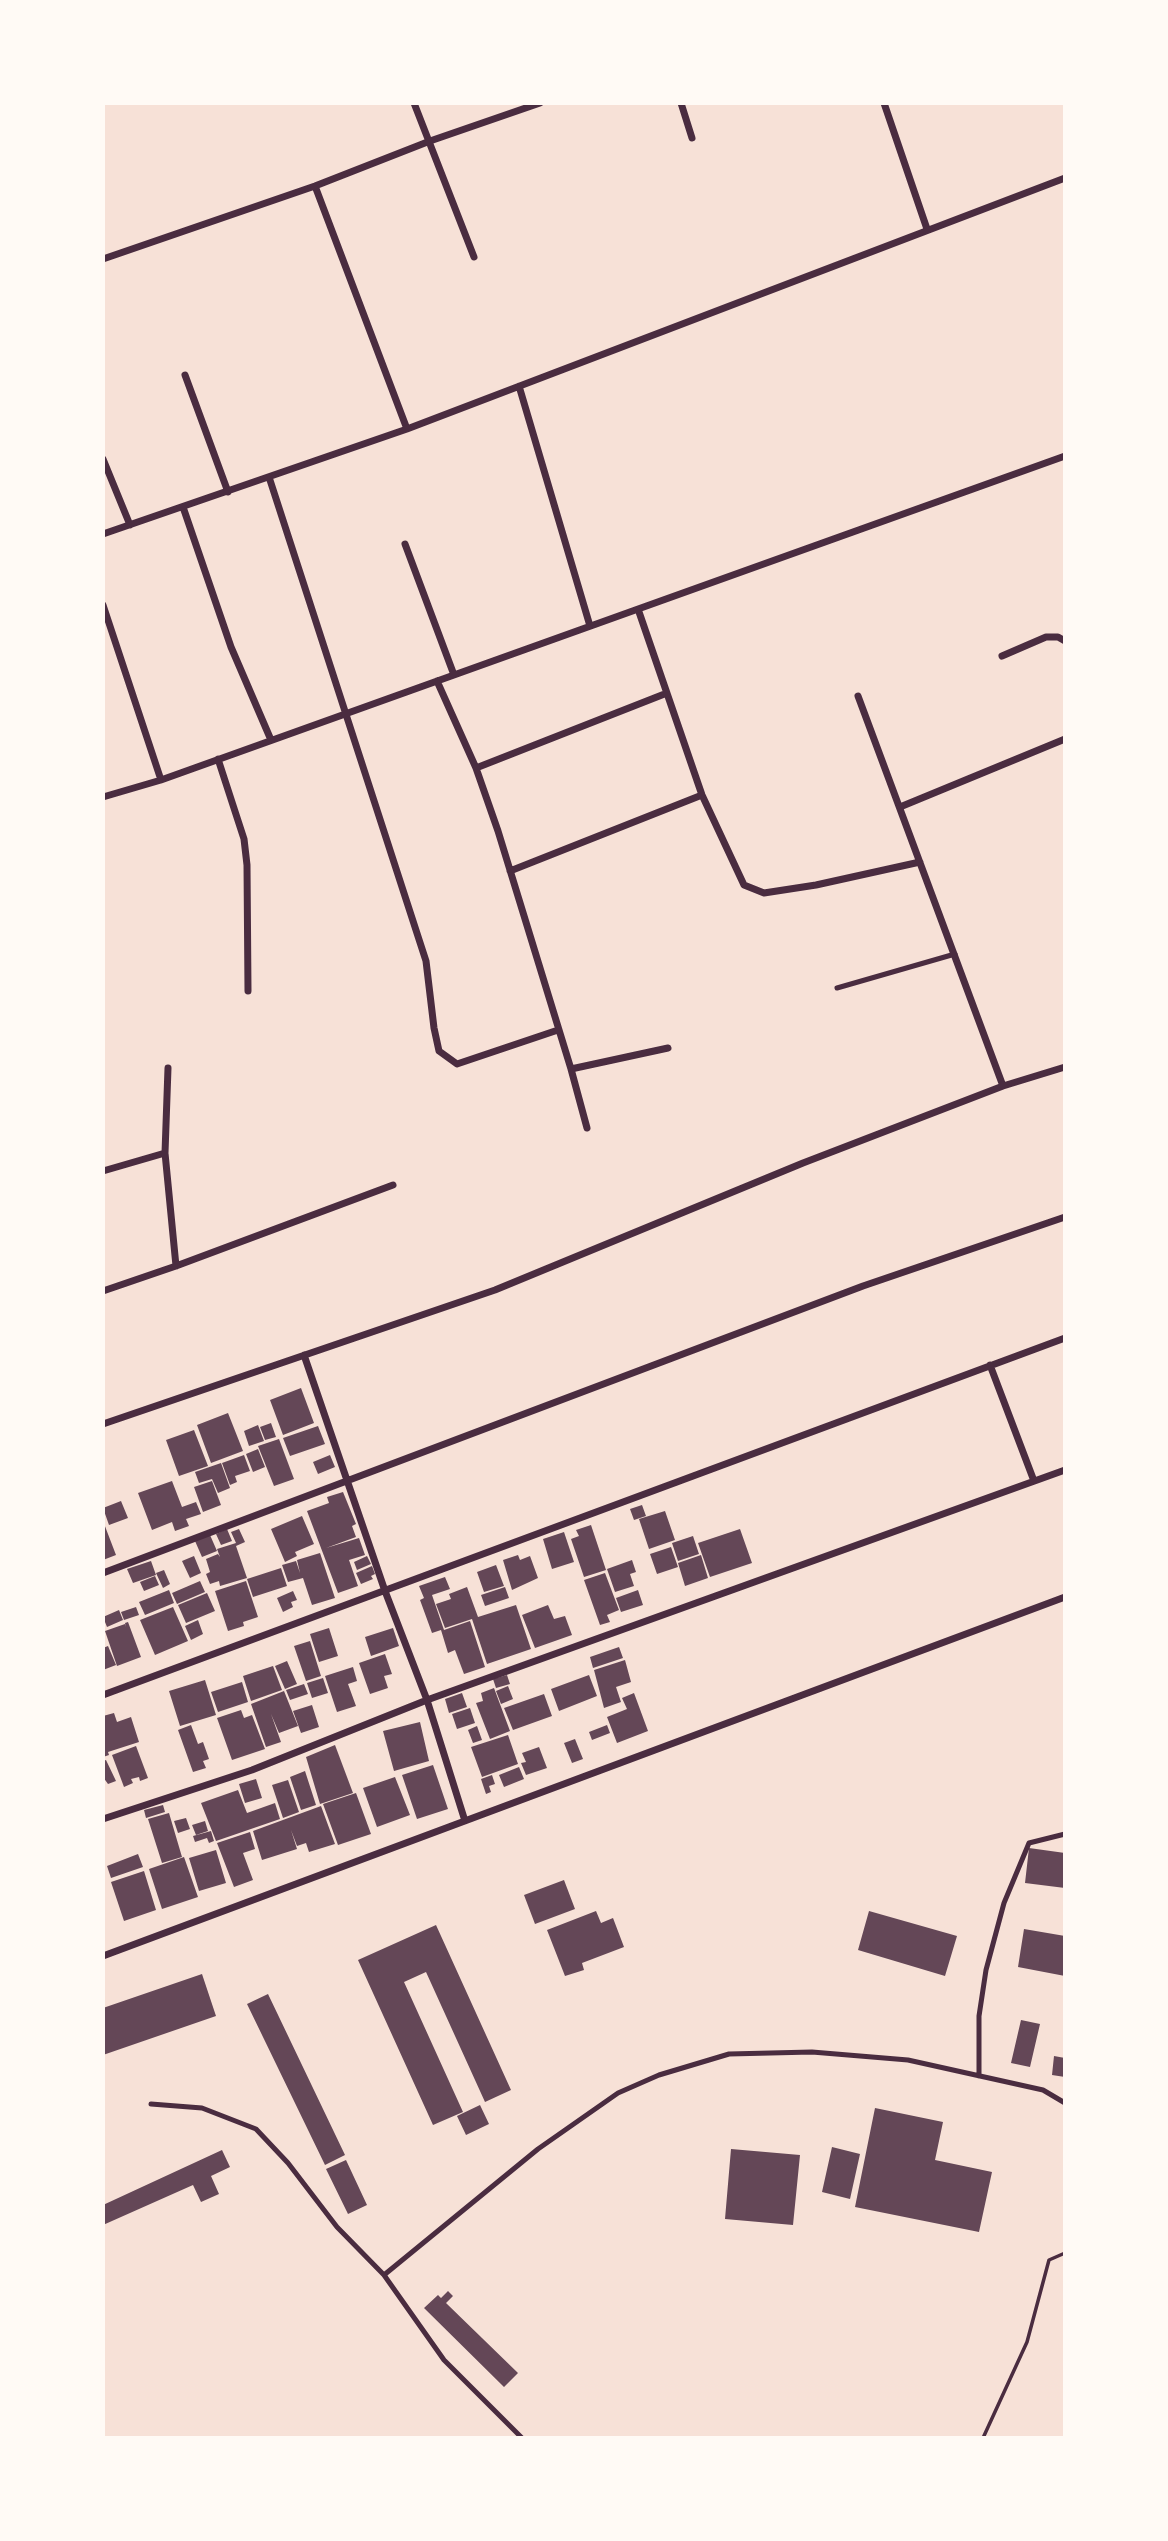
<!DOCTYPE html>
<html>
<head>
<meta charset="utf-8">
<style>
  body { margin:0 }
  #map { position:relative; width:1168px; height:2541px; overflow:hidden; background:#f7e1d7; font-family:Arial,sans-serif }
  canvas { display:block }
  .frame { position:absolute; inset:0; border:105px solid #fffaf5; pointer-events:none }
</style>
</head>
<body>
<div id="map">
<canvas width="1168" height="2541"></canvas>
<div class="frame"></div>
</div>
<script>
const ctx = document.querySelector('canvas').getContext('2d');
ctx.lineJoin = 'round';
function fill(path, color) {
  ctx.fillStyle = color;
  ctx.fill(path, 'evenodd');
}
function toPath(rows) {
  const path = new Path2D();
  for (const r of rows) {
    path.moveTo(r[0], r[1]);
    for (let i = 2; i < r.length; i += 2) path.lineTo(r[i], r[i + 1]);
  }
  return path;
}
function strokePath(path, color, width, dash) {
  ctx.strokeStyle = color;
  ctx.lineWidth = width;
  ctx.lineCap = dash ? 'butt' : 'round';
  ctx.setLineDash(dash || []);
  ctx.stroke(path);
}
fill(toPath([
  [301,1388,314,1423,283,1435,270,1400],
  [228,1413,243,1451,211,1463,197,1425],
  [271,1423,276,1437,265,1440,260,1427],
  [258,1425,264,1441,249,1446,244,1431],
  [318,1426,325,1444,290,1456,283,1438],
  [194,1430,208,1466,179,1476,166,1440],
  [279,1439,294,1479,274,1486,258,1446],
  [258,1449,265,1467,253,1472,246,1454],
  [244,1455,250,1471,235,1476,237,1482,230,1485,222,1463],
  [330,1455,335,1467,318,1474,313,1462],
  [221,1463,230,1488,218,1493,212,1479,199,1483,195,1472],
  [172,1481,182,1507,196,1502,201,1514,186,1519,189,1526,175,1531,172,1522,152,1530,138,1493],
  [212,1481,221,1505,203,1512,194,1487],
  [343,1492,356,1524,352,1526,356,1537,326,1548,359,1538,365,1555,349,1560,358,1586,338,1593,307,1511,329,1503,327,1497],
  [121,1501,128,1518,109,1525,103,1508],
  [642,1505,646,1516,634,1520,630,1509],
  [665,1511,675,1540,649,1549,639,1519],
  [302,1516,314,1544,295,1552,297,1556,285,1562,271,1529],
  [103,1521,116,1555,103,1560],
  [591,1525,606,1570,584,1577,571,1539,579,1536,576,1530],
  [227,1529,232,1541,221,1545,216,1534],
  [239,1529,245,1542,236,1546,247,1578,220,1586,219,1581,210,1584,206,1574,210,1572,206,1559,218,1554,220,1557,217,1549,236,1543,231,1532],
  [740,1529,752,1563,710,1577,698,1543],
  [564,1532,574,1562,552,1569,543,1539],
  [210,1535,217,1551,202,1557,195,1541],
  [693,1536,699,1554,678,1561,672,1543],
  [671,1547,678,1567,657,1574,650,1554],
  [320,1553,335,1598,312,1605,303,1578,288,1582,282,1565,296,1561,300,1573,297,1560],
  [518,1555,520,1560,530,1556,538,1578,512,1590,503,1560],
  [701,1555,708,1578,685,1586,678,1563],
  [194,1556,201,1573,190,1578,182,1561],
  [367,1556,371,1564,357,1570,354,1562],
  [632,1560,636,1572,630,1574,634,1586,615,1592,607,1569],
  [151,1561,156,1575,133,1583,127,1569],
  [496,1565,504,1586,484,1592,477,1572],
  [372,1566,375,1574,371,1576,373,1579,361,1584,356,1573],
  [281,1568,287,1586,253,1597,247,1579],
  [164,1570,170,1584,163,1588,156,1573],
  [605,1573,619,1610,607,1615,610,1622,600,1625,584,1580],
  [155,1576,159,1585,144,1591,140,1582],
  [445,1577,450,1589,432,1595,444,1630,470,1621,485,1667,464,1674,455,1650,448,1653,441,1630,432,1633,420,1600,424,1598,419,1586],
  [200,1581,205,1592,177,1604,172,1593],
  [246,1581,258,1617,243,1622,244,1626,228,1631,215,1591],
  [467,1587,478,1617,516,1605,531,1649,487,1664,472,1619,445,1628,436,1604,451,1599,449,1594],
  [505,1587,509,1598,485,1606,481,1595],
  [169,1590,174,1603,145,1615,139,1602],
  [638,1590,643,1605,621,1612,616,1598],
  [293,1591,297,1600,291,1602,293,1607,283,1612,277,1598],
  [207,1593,215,1611,186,1623,178,1605],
  [548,1605,554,1619,565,1616,572,1635,535,1648,522,1615],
  [136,1607,139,1615,124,1620,121,1612],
  [173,1607,188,1641,155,1655,140,1620],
  [119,1610,123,1620,107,1627,103,1617],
  [198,1620,203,1634,191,1640,185,1626],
  [128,1622,141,1657,117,1666,105,1631,125,1624,126,1627,125,1623],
  [329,1628,338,1656,319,1662,310,1634],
  [393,1628,399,1646,371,1656,365,1637],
  [310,1641,321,1676,306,1681,294,1646],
  [108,1646,116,1665,103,1670,103,1648],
  [619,1647,623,1658,593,1668,590,1657],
  [385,1654,392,1674,384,1676,388,1688,370,1694,359,1663],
  [625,1660,631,1682,616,1687,621,1702,604,1708,594,1670],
  [287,1661,297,1684,285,1689,275,1666],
  [273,1666,282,1690,251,1701,243,1676],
  [353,1667,357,1681,348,1684,356,1706,337,1712,325,1676],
  [507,1675,510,1684,496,1688,493,1679],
  [589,1675,597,1696,559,1711,551,1689],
  [323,1678,328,1693,312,1698,307,1683],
  [205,1680,216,1715,180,1726,169,1691],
  [242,1682,248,1702,218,1712,211,1692],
  [304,1684,308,1694,290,1700,286,1690],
  [508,1686,513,1699,501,1704,496,1691],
  [494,1688,510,1731,490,1739,476,1703,483,1701,481,1693],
  [284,1691,298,1726,279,1733,271,1714,281,1742,266,1747,251,1704],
  [462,1693,467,1707,449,1713,445,1699],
  [634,1693,648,1731,617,1743,607,1717,627,1709,622,1698],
  [544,1694,552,1716,513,1730,504,1708],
  [312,1705,319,1727,301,1733,293,1711],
  [470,1708,475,1723,457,1729,452,1714],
  [241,1710,244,1718,252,1715,265,1749,232,1760,217,1718],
  [114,1713,117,1722,131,1717,139,1742,108,1752,109,1755,103,1757,103,1716],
  [420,1722,429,1761,394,1771,383,1731],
  [191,1725,198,1744,203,1742,209,1759,203,1761,206,1768,193,1772,178,1730],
  [607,1725,610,1733,592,1740,589,1732],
  [477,1726,482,1740,473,1743,468,1730],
  [508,1735,518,1764,482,1777,471,1747],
  [575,1739,583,1759,572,1763,564,1743],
  [335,1745,353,1793,320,1804,306,1757],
  [136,1746,148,1778,140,1781,139,1777,131,1779,133,1783,124,1787,112,1755],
  [539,1747,547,1768,526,1775,521,1763,526,1762,522,1753],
  [106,1760,116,1781,108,1784,103,1777,103,1761],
  [433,1765,448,1809,417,1819,402,1775],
  [519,1767,524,1779,504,1787,499,1775],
  [305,1771,316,1805,301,1810,290,1777],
  [492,1775,495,1784,489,1786,491,1792,486,1794,481,1779],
  [395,1777,410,1815,377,1827,363,1788],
  [256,1779,262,1798,245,1803,239,1784],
  [288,1780,299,1812,283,1818,272,1785],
  [238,1790,247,1813,275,1803,280,1819,216,1841,201,1803],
  [356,1793,371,1834,338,1845,323,1804],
  [163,1805,165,1812,146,1818,144,1810],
  [321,1806,335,1844,309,1852,306,1843,297,1846,291,1830,297,1849,262,1860,253,1831],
  [169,1813,182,1857,162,1863,148,1819],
  [186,1818,190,1829,178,1833,174,1821],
  [205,1821,208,1831,196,1835,192,1825],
  [211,1831,214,1841,209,1843,207,1838,195,1842,193,1836],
  [250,1832,255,1849,243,1853,253,1880,234,1887,217,1843],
  [1029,1848,1065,1853,1065,1888,1025,1883],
  [216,1850,226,1883,199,1891,189,1858],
  [138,1854,143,1867,111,1878,107,1866],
  [184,1857,198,1897,162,1909,149,1869],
  [144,1871,156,1910,124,1921,111,1882],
  [564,1880,575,1909,535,1924,524,1895],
  [596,1911,601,1923,613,1918,624,1947,582,1963,584,1970,565,1976,547,1930],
  [869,1911,957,1936,945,1976,858,1950],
  [436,1925,511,2090,485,2102,426,1972,404,1982,463,2112,433,2125,358,1960],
  [1024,1929,1065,1936,1065,1976,1018,1967],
  [202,1974,216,2016,103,2055,103,2008],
  [268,1994,345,2155,325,2165,247,2004],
  [1021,2020,1040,2024,1030,2067,1011,2063],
  [1054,2056,1065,2058,1065,2077,1052,2075],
  [480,2105,489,2124,466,2135,457,2116],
  [875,2108,943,2122,935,2160,992,2172,979,2232,855,2207],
  [832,2147,860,2154,850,2199,822,2192],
  [731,2149,800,2155,793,2225,725,2219],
  [222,2150,230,2167,211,2176,219,2194,201,2202,193,2185,103,2225,103,2205],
  [346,2160,367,2205,348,2214,326,2169],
  [448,2291,453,2296,446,2303,518,2373,504,2387,424,2308,438,2295,441,2298]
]), '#644757');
strokePath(toPath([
  [983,2438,1027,2342,1049,2260,1065,2253]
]), '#4a2c40', 3.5);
strokePath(toPath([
  [837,988,955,954],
  [979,2076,979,2016,986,1970,1004,1903,1029,1843,1065,1834],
  [151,2104,202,2108,256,2129,288,2163,337,2227,384,2275,444,2360,522,2438],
  [384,2275,538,2149,618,2093,659,2075,729,2054,812,2052,908,2060,1043,2090,1065,2103]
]), '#4a2c40', 5);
strokePath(toPath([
  [414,103,474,257],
  [681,103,692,138],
  [884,103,927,229],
  [315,186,407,429],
  [103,259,315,186,430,141,540,103],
  [185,375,228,492],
  [519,386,590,626],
  [103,459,130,525],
  [269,477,426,961,434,1028,439,1051,457,1064,558,1030],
  [183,507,231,647,271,740],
  [103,534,407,429,1065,178],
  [405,544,454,675],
  [103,605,161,780],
  [638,609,702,795,744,885,764,893,816,885,920,862],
  [1002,656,1046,637,1058,637,1065,641],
  [437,681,476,768,498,831,571,1069,587,1128],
  [858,696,1003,1086],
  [218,759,244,839,247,865,248,991],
  [476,768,667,693],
  [103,797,161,780,1065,456],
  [900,807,1065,739],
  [510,871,702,795],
  [168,1068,165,1153,176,1266],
  [571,1069,668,1048],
  [103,1171,165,1153],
  [103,1291,176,1266,393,1185],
  [304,1355,385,1591,427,1700,465,1821],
  [990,1365,1034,1481],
  [103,1424,495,1290,803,1163,1003,1086,1065,1067],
  [103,1573,863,1286,1065,1217],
  [103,1695,1065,1338],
  [103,1819,252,1770,427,1700,1065,1470],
  [103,1956,1065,1597]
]), '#4a2c40', 7);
</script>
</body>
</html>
